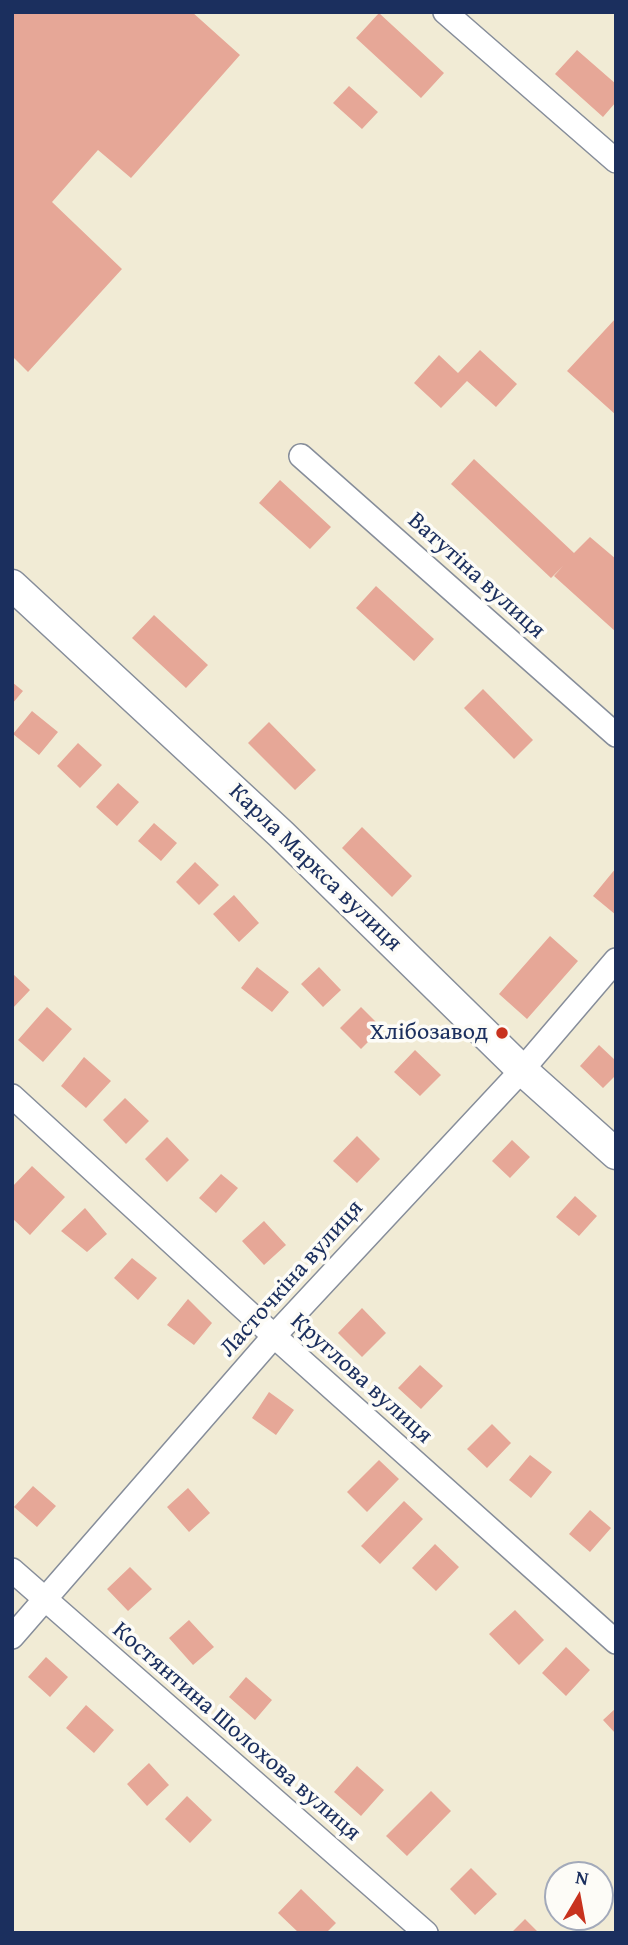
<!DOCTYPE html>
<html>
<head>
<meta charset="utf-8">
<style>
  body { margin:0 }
  #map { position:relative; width:628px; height:1945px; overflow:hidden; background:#f1ebd5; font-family:"Gentium Book Plus",serif }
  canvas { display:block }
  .frame { position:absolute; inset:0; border:14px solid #1b2f5e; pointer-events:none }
  .north { position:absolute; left:544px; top:1861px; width:70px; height:70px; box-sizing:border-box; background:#fdfcf7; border:2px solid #a3aaba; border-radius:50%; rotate:10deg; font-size:19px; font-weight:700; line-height:28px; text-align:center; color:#1b2f5e }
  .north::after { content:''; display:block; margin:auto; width:24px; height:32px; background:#c8321e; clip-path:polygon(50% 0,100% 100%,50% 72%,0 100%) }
</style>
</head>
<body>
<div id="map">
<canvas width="628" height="1945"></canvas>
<div class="frame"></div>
<div class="north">N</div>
</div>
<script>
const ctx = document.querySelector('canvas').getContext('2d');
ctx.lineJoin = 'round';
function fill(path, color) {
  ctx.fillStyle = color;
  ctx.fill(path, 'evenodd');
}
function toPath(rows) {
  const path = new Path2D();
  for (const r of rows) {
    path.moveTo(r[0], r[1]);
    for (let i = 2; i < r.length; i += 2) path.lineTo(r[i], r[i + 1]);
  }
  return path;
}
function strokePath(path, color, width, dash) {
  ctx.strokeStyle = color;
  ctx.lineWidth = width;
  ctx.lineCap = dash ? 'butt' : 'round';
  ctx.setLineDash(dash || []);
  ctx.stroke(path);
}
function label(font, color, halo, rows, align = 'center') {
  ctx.font = font + ' "Gentium Book Plus",serif';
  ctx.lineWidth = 7;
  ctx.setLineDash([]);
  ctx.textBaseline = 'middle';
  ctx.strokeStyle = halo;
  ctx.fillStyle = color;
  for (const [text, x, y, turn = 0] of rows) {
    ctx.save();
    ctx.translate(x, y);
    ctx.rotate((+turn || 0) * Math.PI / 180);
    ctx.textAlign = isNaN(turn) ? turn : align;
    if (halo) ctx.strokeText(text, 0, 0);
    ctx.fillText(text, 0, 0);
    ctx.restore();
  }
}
fill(toPath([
  [12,12,192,12,240,55,131,178,98,150,52,202,122,269,28,372,12,356],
  [379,13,444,73,421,98,356,38],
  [577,50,616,84,616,102,603,117,555,74],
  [349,86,378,112,362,129,333,103],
  [616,318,616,415,567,371],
  [480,350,517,384,496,407,467,381,441,408,414,383,439,355,458,373],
  [474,459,574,553,590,537,616,559,616,632,554,576,563,566,551,578,451,484],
  [280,480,331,527,310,549,259,503],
  [376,586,434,639,414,661,356,608],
  [154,615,208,665,186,688,132,638],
  [12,682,23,691,12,704],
  [483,689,533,740,514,759,464,708],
  [32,711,58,732,39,755,13,734],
  [269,722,316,770,295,790,248,743],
  [78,743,102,765,80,788,57,766],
  [118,783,139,802,117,826,96,807],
  [154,823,177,843,161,861,138,841],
  [362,827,412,876,392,897,342,848],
  [195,862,219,885,199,905,176,882],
  [616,868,616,915,593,896],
  [234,895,259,923,239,942,213,914],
  [550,936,578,961,527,1019,499,994],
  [257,967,289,992,272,1012,241,988],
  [319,967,341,990,323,1007,301,984],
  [12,973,30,990,12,1009],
  [47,1007,72,1029,43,1062,18,1040],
  [361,1007,382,1028,361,1049,340,1028],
  [599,1045,616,1061,616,1075,603,1088,580,1066],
  [415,1050,441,1075,420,1096,394,1072],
  [84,1057,111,1081,86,1108,61,1086],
  [125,1098,149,1121,126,1144,103,1120],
  [357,1136,380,1159,357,1183,333,1161],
  [167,1137,189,1160,167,1182,145,1159],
  [512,1140,530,1157,510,1178,492,1161],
  [32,1166,65,1197,30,1235,12,1218,12,1187],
  [221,1174,238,1188,216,1213,199,1198],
  [575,1196,597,1216,579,1236,556,1217],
  [85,1208,107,1234,87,1252,61,1231],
  [264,1221,286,1245,264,1265,242,1241],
  [132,1258,157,1278,138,1300,114,1278],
  [188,1299,212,1323,194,1345,167,1325],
  [362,1308,386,1333,362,1357,338,1333],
  [420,1365,443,1386,421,1409,398,1388],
  [269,1392,294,1410,276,1435,252,1418],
  [492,1424,511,1443,487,1468,467,1449],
  [530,1455,552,1472,531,1498,509,1480],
  [379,1460,399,1479,367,1512,347,1492],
  [33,1486,56,1506,37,1527,14,1507],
  [188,1488,210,1513,189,1532,167,1507],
  [404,1501,423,1519,380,1564,361,1546],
  [590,1510,611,1528,590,1552,569,1534],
  [435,1544,459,1567,436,1591,412,1568],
  [130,1567,152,1589,128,1611,107,1589],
  [515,1610,544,1640,519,1665,489,1634],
  [189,1620,214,1647,193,1665,169,1638],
  [566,1647,590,1670,566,1696,542,1673],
  [46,1657,68,1677,50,1697,28,1677],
  [246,1677,272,1700,255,1720,229,1697],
  [86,1705,114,1730,94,1753,66,1728],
  [616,1708,616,1734,603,1720],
  [149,1763,169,1785,147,1806,127,1784],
  [357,1766,384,1790,361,1816,334,1792],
  [431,1791,451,1811,407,1856,386,1836],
  [187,1796,212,1820,190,1843,165,1819],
  [471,1868,497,1894,475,1915,450,1889],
  [301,1889,336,1923,326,1933,299,1933,278,1913],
  [525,1919,539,1933,511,1933]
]), '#e6a797');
const minor = toPath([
  [445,12,616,161],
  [301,456,616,735],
  [12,1096,274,1336,616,1642],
  [12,1570,426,1933],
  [12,1637,274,1336,522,1070,616,960]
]);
const tertiary = toPath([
  [12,585,281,834,522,1070,616,1154]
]);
strokePath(minor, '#868d9a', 26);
strokePath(tertiary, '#868d9a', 33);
strokePath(minor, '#fff', 23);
strokePath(tertiary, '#fff', 30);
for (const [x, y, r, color] of [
  [502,1033,7,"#c8321e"]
]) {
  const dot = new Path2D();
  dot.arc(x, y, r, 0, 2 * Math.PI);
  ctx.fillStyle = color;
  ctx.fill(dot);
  strokePath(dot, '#fdfcf7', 2.5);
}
label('24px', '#1b2f5e', '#fdfcf7', [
  ["Ватутіна вулиця",476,576,42],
  ["Карла Маркса вулиця",315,868,44],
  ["Ласточкіна вулиця",292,1279,-48],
  ["Круглова вулиця",361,1379,42],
  ["Костянтина Шолохова вулиця",236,1732,41]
]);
label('24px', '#1b2f5e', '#fdfcf7', [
  ["Хлібозавод",488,1033]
], 'right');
</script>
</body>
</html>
